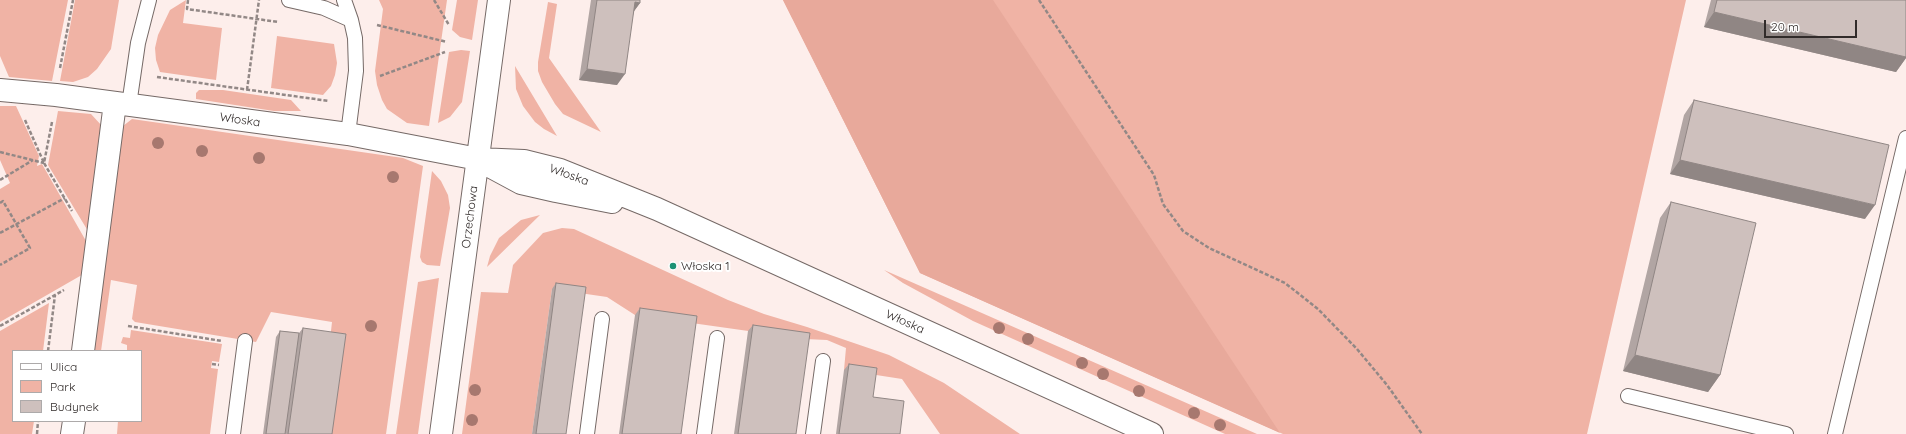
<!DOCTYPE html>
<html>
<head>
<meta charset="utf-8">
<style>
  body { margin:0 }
  #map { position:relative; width:1906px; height:434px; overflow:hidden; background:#fdeeeb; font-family:Quicksand,sans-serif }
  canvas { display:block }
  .legend { position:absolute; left:12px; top:350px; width:130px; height:72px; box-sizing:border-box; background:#fff; border:1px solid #adaaaa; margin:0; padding:5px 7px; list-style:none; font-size:12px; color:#312b2a }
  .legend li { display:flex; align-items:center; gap:8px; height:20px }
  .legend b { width:20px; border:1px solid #adaaaa }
  .scale { position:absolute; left:1764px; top:20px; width:93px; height:18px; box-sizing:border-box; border:2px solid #312b2a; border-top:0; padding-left:5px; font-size:12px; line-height:14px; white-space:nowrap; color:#312b2a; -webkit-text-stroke:3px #fff; paint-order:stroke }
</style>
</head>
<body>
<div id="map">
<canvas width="1906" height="434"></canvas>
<ul class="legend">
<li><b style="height:5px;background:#fff"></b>Ulica</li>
<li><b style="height:11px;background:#f0b3a5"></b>Park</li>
<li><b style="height:11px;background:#cec0bd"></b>Budynek</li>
</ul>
<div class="scale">20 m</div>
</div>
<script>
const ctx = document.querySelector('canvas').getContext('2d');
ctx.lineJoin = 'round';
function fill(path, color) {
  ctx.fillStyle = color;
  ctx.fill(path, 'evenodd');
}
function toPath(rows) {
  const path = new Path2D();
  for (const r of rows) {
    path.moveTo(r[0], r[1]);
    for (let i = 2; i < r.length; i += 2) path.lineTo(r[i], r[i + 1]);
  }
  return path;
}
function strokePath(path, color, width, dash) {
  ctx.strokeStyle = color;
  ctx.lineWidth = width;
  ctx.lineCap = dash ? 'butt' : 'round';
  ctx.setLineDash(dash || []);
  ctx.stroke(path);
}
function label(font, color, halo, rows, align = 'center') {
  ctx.font = font + ' Quicksand,sans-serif';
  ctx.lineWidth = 4;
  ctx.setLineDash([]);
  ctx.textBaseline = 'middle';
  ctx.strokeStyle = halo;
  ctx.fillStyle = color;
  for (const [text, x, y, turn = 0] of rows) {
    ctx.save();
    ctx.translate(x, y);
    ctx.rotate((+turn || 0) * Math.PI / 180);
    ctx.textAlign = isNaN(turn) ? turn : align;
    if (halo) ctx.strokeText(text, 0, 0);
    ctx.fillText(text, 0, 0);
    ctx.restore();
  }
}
fill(toPath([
  [0,0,68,0,52,81,9,77,0,56],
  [75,0,119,0,111,49,97,69,88,77,73,82,60,81],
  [186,0,183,23,222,28,216,80,160,72,156,60,155,48,158,35,170,10],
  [379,0,447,0,429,126,407,123,387,109,382,100,377,85,375,71,383,9],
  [457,0,478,0,472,40,460,37,452,30],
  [783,0,1686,0,1587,434,1283,434,920,273],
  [548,2,557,4,549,58,601,132,563,114,555,104,542,82,538,71,538,62],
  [277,36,334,44,337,63,335,75,331,86,323,95,271,88],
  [461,50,470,51,462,102,450,117,438,123,449,52],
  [515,66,557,136,544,129,535,122,523,106,516,89],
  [199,90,223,90,291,100,301,111,274,111,196,99,196,93],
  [0,106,16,106,39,156,37,166,42,164,90,248,87,272,0,322,0,189,10,183,0,160],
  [58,111,91,114,102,126,91,236,48,165],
  [132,119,403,158,423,166,386,434,328,434,330,340,332,322,271,312,256,342,135,322,132,319,137,285,111,280,101,351,91,351,119,137,123,126],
  [432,171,441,181,448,195,450,208,440,266,427,265,422,262,420,257],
  [540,215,487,267,490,256,499,238,521,220],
  [562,228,574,229,728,300,764,314,807,327,889,355,944,383,1020,434,940,434,902,379,844,370,846,348,827,340,805,339,635,315,607,297,552,289,532,434,462,434,481,292,508,293,513,265,543,233],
  [884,270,925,288,1257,434,1225,434,973,321,903,283],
  [439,278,418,434,396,434,418,282],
  [49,303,43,351,13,351,13,421,34,421,32,434,0,434,0,331],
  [131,330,222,344,219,362,212,361,211,368,218,369,210,434,117,434,118,421,141,421,141,351,127,351,127,345,121,343,123,337,130,338]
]), '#f0b3a5');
fill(toPath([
  [783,0,993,0,1280,433,920,273]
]), '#e8a99b');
const lane = toPath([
  [289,0,324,8,351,20,355,38,356,71,348,134],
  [344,0,351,20],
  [129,105,138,43,149,0],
  [1628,396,1786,434],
  [233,434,245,341],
  [587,434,602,319],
  [704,434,717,338],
  [813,434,823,361],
  [1835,434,1906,138]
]);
const street = toPath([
  [0,90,56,95,348,134,478,159,524,161,560,170,657,209,1152,434],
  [482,162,521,183,556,191,612,202],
  [83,351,115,103],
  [72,434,74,421],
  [441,434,499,0]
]);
strokePath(lane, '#756966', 16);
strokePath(street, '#756966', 24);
strokePath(toPath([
  [188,0,187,9,278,22],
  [434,0,449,25],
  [1039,0,1154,175,1163,204,1183,231,1209,248,1285,283,1318,309,1357,349,1387,385,1422,434],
  [377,25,447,42],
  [60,68,73,0],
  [380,76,445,52],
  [157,77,329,101],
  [247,90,259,0],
  [25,120,44,163],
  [52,122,44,163,72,211],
  [0,152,44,163],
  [0,180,33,160],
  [0,203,3,201,30,248,0,265],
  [0,233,65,198],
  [0,326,64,290],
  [128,326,222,341],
  [48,351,55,295],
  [212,364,219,365],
  [37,434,38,421]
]), '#928886', 2.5, [4, 2]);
strokePath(lane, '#fff', 14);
strokePath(street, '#fff', 22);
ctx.fillStyle = '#a7786f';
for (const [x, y] of [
  [158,143],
  [202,151],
  [259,158],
  [393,177],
  [371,326],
  [999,328],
  [1028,339],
  [1082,363],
  [1103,374],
  [475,390],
  [1139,391],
  [1194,413],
  [472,420],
  [1220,425]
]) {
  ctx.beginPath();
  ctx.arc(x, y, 6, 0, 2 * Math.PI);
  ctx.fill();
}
fill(toPath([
  [591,0,640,0,640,3,634,11,617,85,579,80],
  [1711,0,1906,0,1906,58,1896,72,1704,27],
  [1694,100,1865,219,1670,174,1684,115],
  [1671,202,1720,375,1708,392,1623,371,1660,218],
  [556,283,566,434,532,434,552,289],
  [640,308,681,434,619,434,635,315],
  [753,325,796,434,734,434,748,331],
  [303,328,332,434,263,434,276,337,280,331,299,333],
  [849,364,873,397,900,434,836,434,844,370]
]), '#b1a5a3');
fill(toPath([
  [635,2,640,3,632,14],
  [1714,12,1906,57,1906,58,1896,72,1704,27],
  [587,69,625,74,617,85,579,80],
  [1680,160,1875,205,1865,219,1670,174],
  [1635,355,1720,375,1708,392,1623,371]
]), '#908684');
const building = toPath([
  [597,0,640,0,640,3,635,2,625,74,587,69,597,0],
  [1717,0,1906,0,1906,57,1714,12,1717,0],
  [1694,100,1889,145,1875,205,1680,160,1694,100],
  [1671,202,1756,223,1720,375,1635,355,1671,202],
  [556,283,586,287,566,434,536,434,556,283],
  [640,308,697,316,681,434,622,434,640,308],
  [753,325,810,333,796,434,738,434,753,325],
  [303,328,346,334,332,434,288,434,303,328],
  [280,331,299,333,285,434,266,434,280,331],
  [849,364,877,368,873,397,904,401,900,434,839,434,849,364]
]);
fill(building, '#cec0bd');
strokePath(building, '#908684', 1);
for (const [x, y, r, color] of [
  [673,266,4,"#1d9275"]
]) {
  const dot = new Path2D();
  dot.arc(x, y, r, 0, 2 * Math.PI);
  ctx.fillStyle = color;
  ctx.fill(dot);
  strokePath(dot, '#fff', 1.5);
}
label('12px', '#312b2a', '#fff', [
  ["Włoska",240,120,8],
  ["Włoska",569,175,20],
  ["Orzechowa",470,217,-83],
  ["Włoska",905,322,24]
]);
label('12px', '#312b2a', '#fff', [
  ["Włoska 1",681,266]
], 'left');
</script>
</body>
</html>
